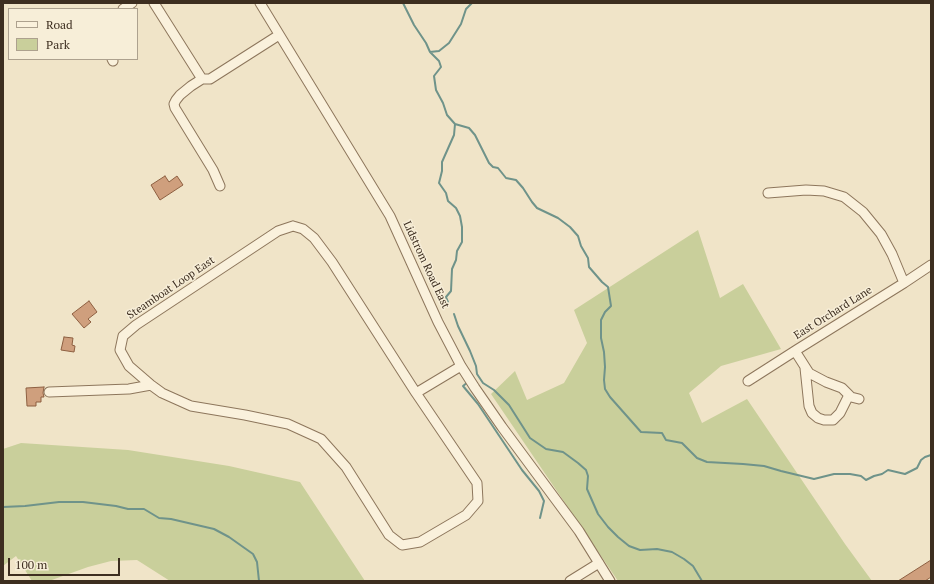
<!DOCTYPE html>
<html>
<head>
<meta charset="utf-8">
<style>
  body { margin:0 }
  #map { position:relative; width:934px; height:584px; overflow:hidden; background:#f0e4c8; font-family:"PT Serif",serif }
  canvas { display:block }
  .frame { position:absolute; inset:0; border:4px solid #3d2e20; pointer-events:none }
  .legend { position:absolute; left:8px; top:8px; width:130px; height:52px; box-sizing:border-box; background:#f7eed8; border:1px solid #ada18e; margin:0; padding:5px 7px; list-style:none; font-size:12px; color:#3d2e20 }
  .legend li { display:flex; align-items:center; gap:8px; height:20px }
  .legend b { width:20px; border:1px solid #ada18e }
  .scale { position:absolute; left:8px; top:558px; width:112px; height:18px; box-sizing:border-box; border:2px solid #3d2e20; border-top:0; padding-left:5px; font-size:12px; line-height:14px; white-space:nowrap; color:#3d2e20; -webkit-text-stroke:3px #f7eed8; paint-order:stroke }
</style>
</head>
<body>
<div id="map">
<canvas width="934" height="584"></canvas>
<div class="frame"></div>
<ul class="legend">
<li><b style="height:5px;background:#faf1dc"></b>Road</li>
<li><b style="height:11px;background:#c9cf9b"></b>Park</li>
</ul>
<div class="scale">100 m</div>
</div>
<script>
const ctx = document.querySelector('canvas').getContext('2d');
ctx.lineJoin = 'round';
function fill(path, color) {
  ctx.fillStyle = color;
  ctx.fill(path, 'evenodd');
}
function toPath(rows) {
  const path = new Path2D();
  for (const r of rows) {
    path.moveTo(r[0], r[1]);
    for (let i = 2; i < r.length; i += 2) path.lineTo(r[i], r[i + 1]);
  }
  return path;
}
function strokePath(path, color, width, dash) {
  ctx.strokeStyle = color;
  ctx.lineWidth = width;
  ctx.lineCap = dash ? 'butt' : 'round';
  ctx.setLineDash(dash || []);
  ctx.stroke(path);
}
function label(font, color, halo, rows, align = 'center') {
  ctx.font = font + ' "PT Serif",serif';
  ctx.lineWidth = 3;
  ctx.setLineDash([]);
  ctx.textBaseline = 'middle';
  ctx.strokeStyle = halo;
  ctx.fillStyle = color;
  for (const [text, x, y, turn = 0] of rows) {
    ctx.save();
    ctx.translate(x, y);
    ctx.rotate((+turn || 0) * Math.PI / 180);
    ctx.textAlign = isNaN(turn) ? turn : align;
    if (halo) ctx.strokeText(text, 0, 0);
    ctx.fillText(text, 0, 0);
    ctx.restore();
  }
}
fill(toPath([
  [698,230,720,298,743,284,781,349,721,366,689,393,702,423,747,399,845,544,872,581,618,581,491,394,515,371,527,400,564,383,587,343,574,310],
  [21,443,128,450,229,466,300,482,365,581,170,581,137,560,111,561,88,567,49,581,32,581,16,556,3,566,3,449]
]), '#c9cf9b');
strokePath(toPath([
  [403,3,414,25,426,43,430,52,439,61,441,67,434,76,436,90,443,103,447,115,455,124,469,128,475,135,489,163,493,167,498,168,506,178,516,180,523,188,532,202,537,208,558,218,570,227,578,236,581,246,588,258,589,267,602,282,608,287,611,306,605,312,601,320,601,338,604,352,605,367,604,380,605,389,610,397,641,432,662,433,666,440,682,443,697,458,707,462,743,464,764,466,781,471,814,479,834,474,850,474,861,476,866,480,874,476,882,474,888,470,905,474,917,468,921,460,925,457,931,455],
  [430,52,439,51,449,43,461,24,466,9,472,3],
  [448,302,446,297,451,291,452,269,456,260,457,251,462,242,462,227,460,216,456,208,448,201,446,193,439,183,442,171,442,162,454,135,455,124],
  [454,314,458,326,470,351,476,366,477,374,483,383,494,390,509,405,530,438,546,449,563,452,578,463,586,470,588,476,587,489,598,514,608,527,618,537,629,546,640,550,657,549,672,552,684,559,693,566,702,581],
  [468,382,463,386,478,404,522,470,539,491,544,501,540,518],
  [3,507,25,506,59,502,83,502,116,506,128,509,144,509,159,518,171,519,214,529,229,537,253,554,257,562,259,581]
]), '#6f938a', 2);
const building = toPath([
  [165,176,169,182,177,176,183,185,160,200,151,185,165,176],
  [89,301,97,312,88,319,91,322,84,328,72,314,89,301],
  [64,337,73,338,72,345,75,346,74,352,61,350,64,337],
  [44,387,43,393,44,397,41,397,41,402,36,402,36,406,27,406,26,388,44,387],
  [931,560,931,577,925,581,898,581,931,560]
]);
fill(building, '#cf9f7d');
strokePath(building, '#8d5f41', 1);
const minor = toPath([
  [154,3,202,79,210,79,279,35],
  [260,3,390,216,438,322,461,366,475,388,502,427,579,531,610,581],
  [123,9,132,3],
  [112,59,113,61],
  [202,79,191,86,180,95,176,100,174,104,175,108,213,170,220,186],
  [768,193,806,190,824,191,844,197,863,212,881,234,892,254,904,283],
  [293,226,303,229,314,238,332,262,416,393,477,483,478,501,466,515,420,542,402,545,389,535,346,467,321,439,288,424,245,415,191,406,162,393,151,385,129,366,120,350,123,336,136,325,278,231,293,226],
  [795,351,809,373,826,382,842,388,851,397,859,399],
  [805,368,809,406,812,413,818,418,824,420,833,420,840,413,849,395],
  [748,381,798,349,904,283,931,265],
  [49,392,129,389,151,385],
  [416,393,461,366],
  [570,581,599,563]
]);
strokePath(minor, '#8d765c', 11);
strokePath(minor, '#faf1dc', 9);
label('11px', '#3d2e20', '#f7eed8', [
  ["Lidstrom Road East",426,265,65],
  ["Steamboat Loop East",171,288,-34],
  ["East Orchard Lane",833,313,-32]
]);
</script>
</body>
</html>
